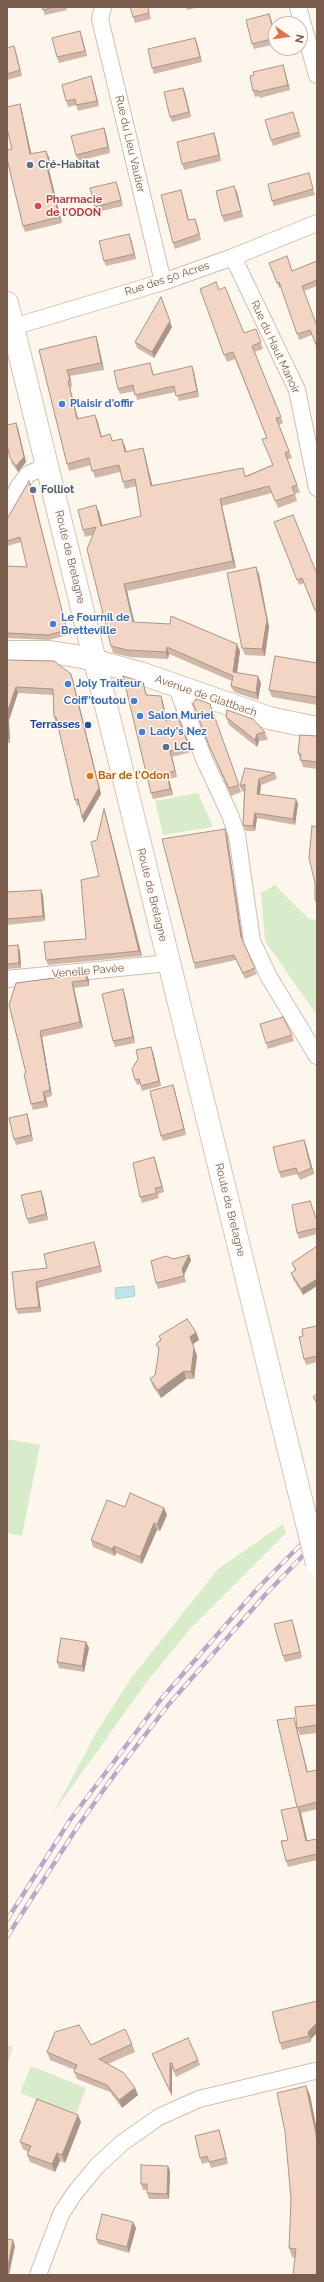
<!DOCTYPE html>
<html>
<head>
<meta charset="utf-8">
<style>
  body { margin:0 }
  #map { position:relative; width:324px; height:2282px; overflow:hidden; background:#fdf6ec; font-family:Raleway,sans-serif }
  canvas { display:block }
  .frame { position:absolute; inset:0; border:8px solid #7a5c4d; pointer-events:none }
  .north { position:absolute; left:268px; top:16px; width:40px; height:40px; box-sizing:border-box; background:#fffaf3; border:1px solid #cabbb1; border-radius:50%; rotate:103deg; font-size:11px; font-weight:700; line-height:16px; text-align:center; color:#7a5c4d }
  .north::after { content:''; display:block; margin:auto; width:14px; height:18px; background:#e76f51; clip-path:polygon(50% 0,100% 100%,50% 72%,0 100%) }
</style>
</head>
<body>
<div id="map">
<canvas width="324" height="2282"></canvas>
<div class="frame"></div>
<div class="north">N</div>
</div>
<script>
const ctx = document.querySelector('canvas').getContext('2d');
ctx.lineJoin = 'round';
function fill(path, color) {
  ctx.fillStyle = color;
  ctx.fill(path, 'evenodd');
}
function toPath(rows) {
  const path = new Path2D();
  for (const r of rows) {
    path.moveTo(r[0], r[1]);
    for (let i = 2; i < r.length; i += 2) path.lineTo(r[i], r[i + 1]);
  }
  return path;
}
function strokePath(path, color, width, dash) {
  ctx.strokeStyle = color;
  ctx.lineWidth = width;
  ctx.lineCap = dash ? 'butt' : 'round';
  ctx.setLineDash(dash || []);
  ctx.stroke(path);
}
function label(font, color, halo, rows, align = 'center') {
  ctx.font = font + ' Raleway,sans-serif';
  ctx.lineWidth = 3;
  ctx.setLineDash([]);
  ctx.textBaseline = 'middle';
  ctx.strokeStyle = halo;
  ctx.fillStyle = color;
  for (const [text, x, y, turn = 0] of rows) {
    ctx.save();
    ctx.translate(x, y);
    ctx.rotate((+turn || 0) * Math.PI / 180);
    ctx.textAlign = isNaN(turn) ? turn : align;
    if (halo) ctx.strokeText(text, 0, 0);
    ctx.fillText(text, 0, 0);
    ctx.restore();
  }
}
fill(toPath([
  [198,793,213,827,163,835,155,801],
  [275,885,309,919,317,920,317,1015,265,941,261,893],
  [7,1439,40,1445,22,1536,7,1533],
  [283,1524,286,1533,189,1630,145,1684,54,1812,97,1731,132,1677,218,1569],
  [7,2045,13,2047,7,2065],
  [31,2066,86,2088,76,2115,20,2093]
]), '#d8ecc9');
const water = toPath([
  [134,1286,135,1296,116,1299,115,1288,134,1286]
]);
fill(water, '#bfe3e8');
strokePath(water, '#a5d3da', 1);
const street = toPath([
  [103,7,100,19,163,282],
  [298,7,317,75],
  [233,257,297,390,317,488],
  [13,327,163,282,233,257,317,223],
  [7,510,19,486,28,474,47,466],
  [181,687,180,696,204,759,230,815,237,835,252,941,269,977,317,1056],
  [7,979,169,963],
  [38,2275,61,2214,74,2194,97,2166,122,2143,159,2117,199,2099,315,2071]
]);
const secondary = toPath([
  [7,303,298,1487],
  [7,652,50,652,82,657,140,673,269,718,317,728]
]);
strokePath(street, '#d1beb0', 18);
strokePath(secondary, '#d6c0b0', 24);
strokePath(street, '#fff', 16);
strokePath(secondary, '#fff', 22);
const rail = toPath([
  [7,1920,70,1820,162,1698,258,1588,317,1528],
  [7,1937,78,1826,115,1774,169,1704,265,1595,317,1541]
]);
strokePath(rail, '#b9a8c9', 4.5);
strokePath(rail, '#fffaf3', 3, [9]);
const secondaryBridge = toPath([
  [298,1487,317,1564]
]);
strokePath(secondaryBridge, '#d6c0b0', 24, []);
strokePath(secondaryBridge, '#fff', 22);
fill(toPath([
  [42,7,66,7,67,10,45,15],
  [148,7,151,19,135,23,133,17],
  [186,7,199,7,187,10],
  [269,14,271,19,276,38,276,44,254,49,252,44],
  [82,37,87,56,59,63,57,57],
  [197,43,202,62,154,74,152,68],
  [7,48,16,52,22,76,7,80],
  [285,71,290,90,260,98,259,96,255,97,253,91],
  [91,76,93,82,99,106,78,111,76,105,68,107,66,101],
  [183,88,185,93,191,117,172,122,170,117],
  [22,111,31,154,49,157,51,169,49,170,62,223,25,232,23,226,12,149],
  [295,118,301,137,273,146,271,140],
  [104,128,106,134,110,153,78,161,76,155],
  [214,133,216,139,221,161,184,170,182,164],
  [309,173,315,195,274,206,272,201],
  [118,187,123,206,97,212,95,207],
  [181,190,189,220,195,219,197,224,201,240,175,249,173,243],
  [237,192,243,217,224,222,222,216],
  [131,239,136,259,106,266,104,261],
  [317,261,317,286,304,291,312,335,299,340,281,287,279,288,269,263,292,271],
  [200,289,219,290,244,333,256,329,263,349,255,352,283,423,279,425,292,458,287,460,300,492,295,494,297,501,278,508,272,493,222,506,236,568,127,591,134,622,240,651,237,673,261,683,258,700,234,692,231,686,232,681,169,654,168,659,130,657,113,653,111,646,93,535,85,537,83,530,99,512,102,525,141,516,136,486,125,489,120,472,95,478,91,465,69,471,67,464,39,350,96,336,98,343,104,370,70,376,72,387,70,388,78,419,95,415,102,436,110,434,112,441,125,446,126,452,145,455,152,485,245,476,272,465,267,438,235,359,227,362],
  [172,327,154,358,137,348,135,342],
  [150,363,154,375,194,372,199,397,179,401,176,392,137,400,135,391,120,394,118,389],
  [18,428,26,462,18,472,12,464,10,458],
  [31,486,68,635,49,640,7,638,7,566,27,567,22,542,7,546,7,519],
  [274,522,317,574,317,616,304,583,299,585],
  [259,574,269,627,265,656,245,655,242,648],
  [7,660,73,680,101,794,84,823,79,805,77,806,75,800,58,723,56,723,54,717,53,695,18,693,9,720,10,743,7,743],
  [317,663,317,705,272,697,269,690],
  [143,682,147,695,163,702,167,720,178,717,191,752,172,757,177,777,169,779,173,795,153,799,151,793],
  [193,703,210,704,241,792,231,796,213,755],
  [226,717,265,732,268,740,259,741,257,747,229,725],
  [317,736,317,769,303,767,298,753],
  [275,773,277,779,261,785,260,794,298,804,295,825,257,818,255,831,246,831,243,825,244,791,242,792,240,786],
  [104,809,106,815,142,956,48,965,46,960,86,939,99,876,97,840],
  [227,834,242,941,257,974,245,979,236,960,195,969,194,963],
  [7,892,43,895,45,921,7,925],
  [315,900,317,901,317,907],
  [18,945,20,951,21,968,7,969,7,946],
  [86,974,89,980,89,986,74,988,83,1028,42,1037,52,1096,46,1098,48,1107,33,1110,31,1104,26,1073,16,983],
  [125,995,135,1043,115,1047,113,1041],
  [292,1035,294,1041,268,1049,266,1043],
  [153,1052,161,1086,142,1091,140,1084,137,1085,135,1080,138,1059],
  [173,1085,175,1091,186,1135,163,1141,161,1136],
  [27,1114,29,1120,33,1141,16,1145,14,1139],
  [304,1140,306,1145,314,1174,300,1180,297,1174,281,1178,279,1172],
  [154,1157,156,1163,164,1192,158,1194,159,1198,142,1203,140,1197],
  [43,1196,48,1220,29,1224,27,1219],
  [317,1221,317,1234,299,1239,297,1233],
  [94,1242,102,1272,38,1288,41,1312,18,1314,16,1309,47,1268],
  [317,1246,303,1295,293,1279,291,1273,295,1271,292,1263],
  [189,1255,191,1260,184,1275,186,1282,158,1289,156,1283,173,1259],
  [317,1326,317,1362,306,1365,304,1359,303,1336],
  [196,1332,199,1340,193,1344,197,1356,194,1379,186,1379,161,1398,153,1387,150,1379,155,1375,159,1351,156,1344,160,1340,159,1336],
  [317,1394,317,1406,313,1397],
  [125,1507,167,1515,160,1531,157,1530,142,1564,116,1553,115,1556,93,1547,91,1540],
  [294,1626,302,1658,285,1662,283,1656],
  [86,1642,89,1648,84,1672,59,1668,57,1662],
  [317,1705,317,1733,300,1735,297,1728],
  [296,1725,308,1772,317,1770,317,1809,301,1813,307,1841,317,1839,317,1860,288,1867,286,1861,288,1840,297,1807],
  [317,2001,311,2039,311,2042,282,2050,280,2043],
  [132,2044,135,2052,108,2064,135,2088,138,2095,122,2108,110,2092,77,2079,74,2072,75,2070,50,2060,47,2052,91,2045],
  [152,2054,198,2060,200,2065,176,2077,173,2069,172,2069,172,2096],
  [310,2095,317,2131,317,2275,295,2258,292,2257,289,2248],
  [81,2122,65,2163,60,2161,55,2172,30,2162,27,2155,28,2152,23,2149,20,2142],
  [219,2130,221,2136,228,2164,211,2168,209,2162,202,2164,200,2158],
  [168,2166,170,2171,169,2199,149,2199,147,2193,147,2190,143,2190,141,2184],
  [133,2222,136,2228,129,2253,98,2244,96,2239]
]), '#d1b7a8');
fill(toPath([
  [269,14,271,19,276,40,275,38],
  [80,31,82,37,87,56,85,51],
  [195,38,197,43,202,62,200,57],
  [14,46,16,52,22,76,20,70],
  [283,65,285,71,290,90,288,85],
  [91,76,93,82,99,106,97,101],
  [183,88,185,93,191,117,189,112],
  [20,104,22,111,33,161,30,154],
  [104,128,106,134,110,153,108,147],
  [214,133,216,139,221,161,219,155],
  [46,151,49,157,51,169,49,162],
  [46,163,49,170,62,223,59,217],
  [116,182,118,187,123,206,121,200],
  [234,186,237,192,243,217,241,211],
  [181,190,183,196,190,226,188,220],
  [195,219,197,224,201,240,199,234],
  [129,234,131,239,136,259,134,254],
  [161,297,172,327,154,358,152,352],
  [96,336,98,343,104,370,101,363],
  [192,366,194,372,199,397,197,391],
  [67,370,70,376,72,387,70,380],
  [68,381,70,388,80,426,77,419],
  [95,415,98,422,103,444,101,437],
  [16,423,18,428,26,462,18,472,16,466],
  [122,439,125,446,128,459,125,452],
  [143,448,145,455,154,492,151,486],
  [29,481,31,486,68,635,67,630],
  [220,499,222,506,236,568,233,561],
  [96,505,99,512,104,532,101,526],
  [256,567,259,574,269,627,265,656,262,649],
  [124,584,127,591,136,629,133,622],
  [237,644,240,651,236,679,233,672],
  [167,647,169,654,168,659,166,652],
  [71,674,73,680,101,794,84,823,82,817],
  [258,676,261,683,258,700,256,693],
  [16,687,18,693,9,720,10,743,8,737,7,713],
  [161,696,163,702,168,727,166,721],
  [257,734,259,741,257,747,255,740],
  [170,751,172,757,177,777,175,771],
  [167,773,169,779,173,795,170,789],
  [259,779,261,785,259,799,257,794],
  [296,799,298,804,295,825,293,819],
  [104,809,106,815,142,956,139,951],
  [255,813,257,818,255,831,253,826],
  [225,829,227,834,243,942,241,937],
  [41,890,43,895,45,921,43,916],
  [18,945,20,951,21,968,19,963],
  [86,974,89,980,89,986,87,980],
  [72,982,74,988,83,1028,80,1022],
  [123,989,125,995,135,1043,133,1037],
  [40,1031,42,1037,52,1096,50,1090],
  [151,1047,153,1052,161,1086,159,1081],
  [173,1085,175,1091,186,1135,184,1129],
  [43,1092,46,1098,48,1107,45,1101],
  [27,1114,29,1120,33,1141,31,1135],
  [304,1140,306,1145,314,1174,311,1168],
  [154,1157,156,1163,164,1192,162,1187],
  [41,1191,43,1196,48,1220,46,1214],
  [94,1242,96,1247,102,1272,100,1266],
  [189,1255,191,1260,184,1275,186,1282,182,1269],
  [317,1279,317,1286,303,1295,301,1289],
  [36,1282,38,1288,41,1312,39,1307],
  [196,1332,199,1340,193,1344,190,1337],
  [194,1348,197,1356,194,1379,191,1372],
  [184,1371,186,1379,161,1398,158,1390],
  [164,1508,167,1515,160,1531,157,1524],
  [154,1523,157,1530,142,1564,140,1557],
  [114,1546,116,1553,115,1556,112,1549],
  [292,1620,294,1626,302,1658,300,1652],
  [86,1642,89,1648,84,1672,82,1666],
  [294,1718,296,1725,309,1778,307,1772],
  [298,1807,301,1813,309,1848,306,1841],
  [317,2023,317,2033,311,2039,311,2042,308,2032],
  [170,2063,172,2069,172,2096,170,2091],
  [306,2086,310,2095,317,2131,317,2143],
  [135,2088,138,2095,122,2108,119,2100],
  [78,2115,81,2122,65,2163,62,2155],
  [219,2130,221,2136,228,2164,226,2158],
  [57,2153,60,2161,55,2172,52,2164],
  [168,2166,170,2171,169,2199,167,2194],
  [133,2222,136,2228,129,2253,127,2247],
  [13,2240,15,2246,9,2275,7,2275,7,2270]
]), '#aa9588');
const building = toPath([
  [42,7,53,7,43,10,42,7],
  [130,7,148,7,149,13,133,17,130,7],
  [269,14,275,38,252,44,246,20,269,14],
  [80,31,85,51,57,57,52,38,80,31],
  [195,38,200,57,152,68,148,49,195,38],
  [14,46,20,70,7,74,7,48,14,46],
  [283,65,288,85,258,92,257,90,253,91,250,76,254,75,253,72,283,65],
  [91,76,97,101,76,105,75,99,66,101,62,85,91,76],
  [183,88,189,112,170,117,164,92,183,88],
  [20,104,30,154,46,151,49,162,46,163,59,217,23,226,7,159,7,150,12,149,7,129,7,107,20,104],
  [293,112,299,132,271,140,265,120,293,112],
  [104,128,108,147,76,155,71,136,104,128],
  [214,133,219,155,182,164,177,142,214,133],
  [309,173,313,189,272,201,268,184,309,173],
  [116,182,121,200,95,207,90,188,116,182],
  [234,186,241,211,222,216,216,191,234,186],
  [181,190,188,220,195,219,199,234,173,243,161,195,181,190],
  [129,234,134,254,104,261,99,241,129,234],
  [287,256,292,271,317,261,317,280,302,286,317,326,317,347,310,330,297,334,279,282,277,283,269,263,287,256],
  [216,282,219,290,225,287,244,333,256,329,261,342,252,346,281,417,276,418,289,451,285,453,297,485,292,487,295,494,275,501,269,486,220,499,233,561,124,584,133,622,170,624,171,616,237,644,233,672,258,676,256,693,231,686,233,676,167,647,166,652,127,650,111,646,87,549,96,527,83,530,78,510,96,505,101,526,141,516,135,479,123,482,119,465,92,471,89,458,67,464,39,350,96,336,101,363,67,370,70,380,68,381,77,419,95,415,101,437,110,434,112,441,122,439,125,452,143,448,151,486,243,468,245,477,273,465,262,439,267,438,233,352,224,355,200,289,216,282],
  [161,297,170,321,152,352,135,342,161,297],
  [150,363,153,375,192,366,197,391,176,396,174,386,135,395,133,385,118,389,114,371,150,363],
  [16,423,24,457,16,466,10,458,7,445,7,425,16,423],
  [29,481,67,630,48,635,7,633,7,566,27,567,20,537,7,541,7,519,29,481],
  [293,515,317,574,317,609,315,610,302,578,297,580,274,522,293,515],
  [256,567,267,620,262,649,242,648,227,573,256,567],
  [275,656,317,663,317,697,269,690,275,656],
  [7,660,54,661,71,674,99,788,82,817,78,799,75,800,56,717,54,717,53,689,16,687,7,713,7,660],
  [123,676,143,682,146,695,161,696,166,721,178,717,189,747,170,751,175,771,167,773,170,789,151,793,123,676],
  [196,699,210,704,239,785,229,788,210,748,193,703,196,699],
  [227,710,253,719,265,732,257,734,255,740,226,717,227,710],
  [300,735,317,736,317,762,300,760,301,754,298,753,300,735],
  [245,768,275,773,259,779,257,794,296,799,293,819,255,813,253,826,243,825,245,784,240,786,245,768],
  [104,809,139,951,46,960,44,942,86,939,81,880,99,876,91,842,97,840,104,809],
  [312,826,317,827,317,901,315,900,315,883,309,858,312,826],
  [225,829,241,937,255,968,243,973,234,955,194,963,162,839,225,829],
  [41,890,43,916,7,919,7,892,41,890],
  [18,945,19,963,7,964,7,946,18,945],
  [86,974,87,980,72,982,80,1022,40,1031,50,1090,43,1092,45,1101,31,1104,24,1074,26,1073,9,1005,16,983,86,974],
  [123,989,133,1037,113,1041,102,994,123,989],
  [283,1017,292,1035,266,1043,260,1024,283,1017],
  [151,1047,159,1081,141,1086,139,1079,135,1080,132,1069,138,1059,136,1050,151,1047],
  [173,1085,184,1129,161,1136,150,1091,173,1085],
  [27,1114,31,1135,14,1139,9,1118,27,1114],
  [304,1140,311,1168,298,1174,296,1168,279,1172,273,1147,304,1140],
  [154,1157,162,1187,155,1188,157,1193,140,1197,133,1163,154,1157],
  [41,1191,46,1214,27,1219,21,1195,41,1191],
  [310,1201,317,1221,317,1228,297,1233,292,1205,310,1201],
  [94,1242,100,1266,36,1282,39,1307,16,1309,12,1272,47,1268,44,1254,94,1242],
  [317,1246,317,1279,301,1289,291,1273,296,1270,292,1263,317,1246],
  [189,1255,182,1269,184,1276,156,1283,151,1261,166,1256,173,1259,189,1255],
  [187,1319,196,1332,190,1337,194,1348,191,1372,184,1371,158,1390,150,1379,155,1375,157,1363,159,1348,156,1344,161,1340,159,1336,187,1319],
  [317,1326,317,1356,304,1359,299,1337,303,1336,302,1329,317,1326],
  [317,1394,317,1402,313,1397,317,1394],
  [130,1493,164,1508,157,1524,154,1523,140,1557,114,1546,112,1549,91,1540,107,1500,125,1507,130,1493],
  [292,1620,300,1652,283,1656,274,1624,292,1620],
  [61,1638,86,1642,82,1666,57,1662,61,1638],
  [317,1705,317,1725,297,1728,295,1707,317,1705],
  [294,1718,307,1772,317,1770,317,1802,298,1807,306,1841,317,1839,317,1854,286,1861,281,1841,288,1840,281,1810,297,1807,277,1720,294,1718],
  [317,2001,317,2023,308,2032,309,2036,280,2043,272,2012,317,2001],
  [79,2025,91,2045,125,2029,132,2044,99,2059,124,2073,135,2088,119,2100,107,2085,74,2072,77,2065,47,2052,55,2032,79,2025],
  [188,2038,198,2060,174,2071,172,2063,170,2063,170,2091,152,2054,188,2038],
  [306,2086,316,2134,317,2143,317,2275,293,2275,296,2249,289,2248,291,2199,285,2131,277,2093,306,2086],
  [37,2099,78,2115,62,2155,57,2153,52,2164,27,2155,31,2146,20,2142,37,2099],
  [219,2130,226,2158,209,2162,207,2156,200,2158,195,2136,219,2130],
  [141,2165,168,2166,167,2194,147,2193,147,2184,141,2184,141,2165],
  [102,2214,133,2222,127,2247,96,2239,102,2214],
  [7,2239,13,2240,7,2270,7,2239]
]);
fill(building, '#f3d5c3');
strokePath(building, '#aa9588', 1);
for (const [x, y, r, color] of [
  [30,165,4,"#5c6f8a"],
  [38,206,4,"#e0444e"],
  [62,404,4,"#3f7fe0"],
  [33,490,4,"#5c6f8a"],
  [53,624,4,"#3f7fe0"],
  [68,684,4,"#3f7fe0"],
  [134,701,4,"#3f7fe0"],
  [140,716,4,"#3f7fe0"],
  [88,725,4,"#1a4fb4"],
  [142,732,4,"#3f7fe0"],
  [166,747,4,"#5c6f8a"],
  [90,776,4,"#e8710a"]
]) {
  const dot = new Path2D();
  dot.arc(x, y, r, 0, 2 * Math.PI);
  ctx.fillStyle = color;
  ctx.fill(dot);
  strokePath(dot, '#fffaf3', 1.5);
}
label('11px', '#7a5c4d', '#fffaf3', [
  ["Rue du Lieu Vautier",130,144,77],
  ["Rue des 50 Acres",167,279,-18],
  ["Rue du Haut Manoir",275,347,65],
  ["Route de Bretagne",70,557,76],
  ["Avenue de Glattbach",206,696,19],
  ["Route de Bretagne",152,895,76],
  ["Venelle Pavée",88,971,-5],
  ["Route de Bretagne",230,1210,76]
]);
label('bold 11px', '#4e5e75', '#fffaf3', [
  ["Cré-Habitat",38,165],
  ["Folliot",41,490],
  ["LCL",174,747]
], 'left');
label('bold 11px', '#be3a42', '#fffaf3', [
  ["Pharmacie",46,200],
  ["de l'ODON",46,213]
], 'left');
label('bold 11px', '#366cbe', '#fffaf3', [
  ["Plaisir d'offir",70,404],
  ["Le Fournil de",61,618],
  ["Bretteville",61,631],
  ["Joly Traiteur",76,684],
  ["Coiff'toutou",126,701,"right"],
  ["Salon Muriel",148,716],
  ["Lady's Nez",150,732]
], 'left');
label('bold 11px', '#164399', '#fffaf3', [
  ["Terrasses",80,725]
], 'right');
label('bold 11px', '#c56008', '#fffaf3', [
  ["Bar de l'Odon",98,776]
], 'left');
</script>
</body>
</html>
